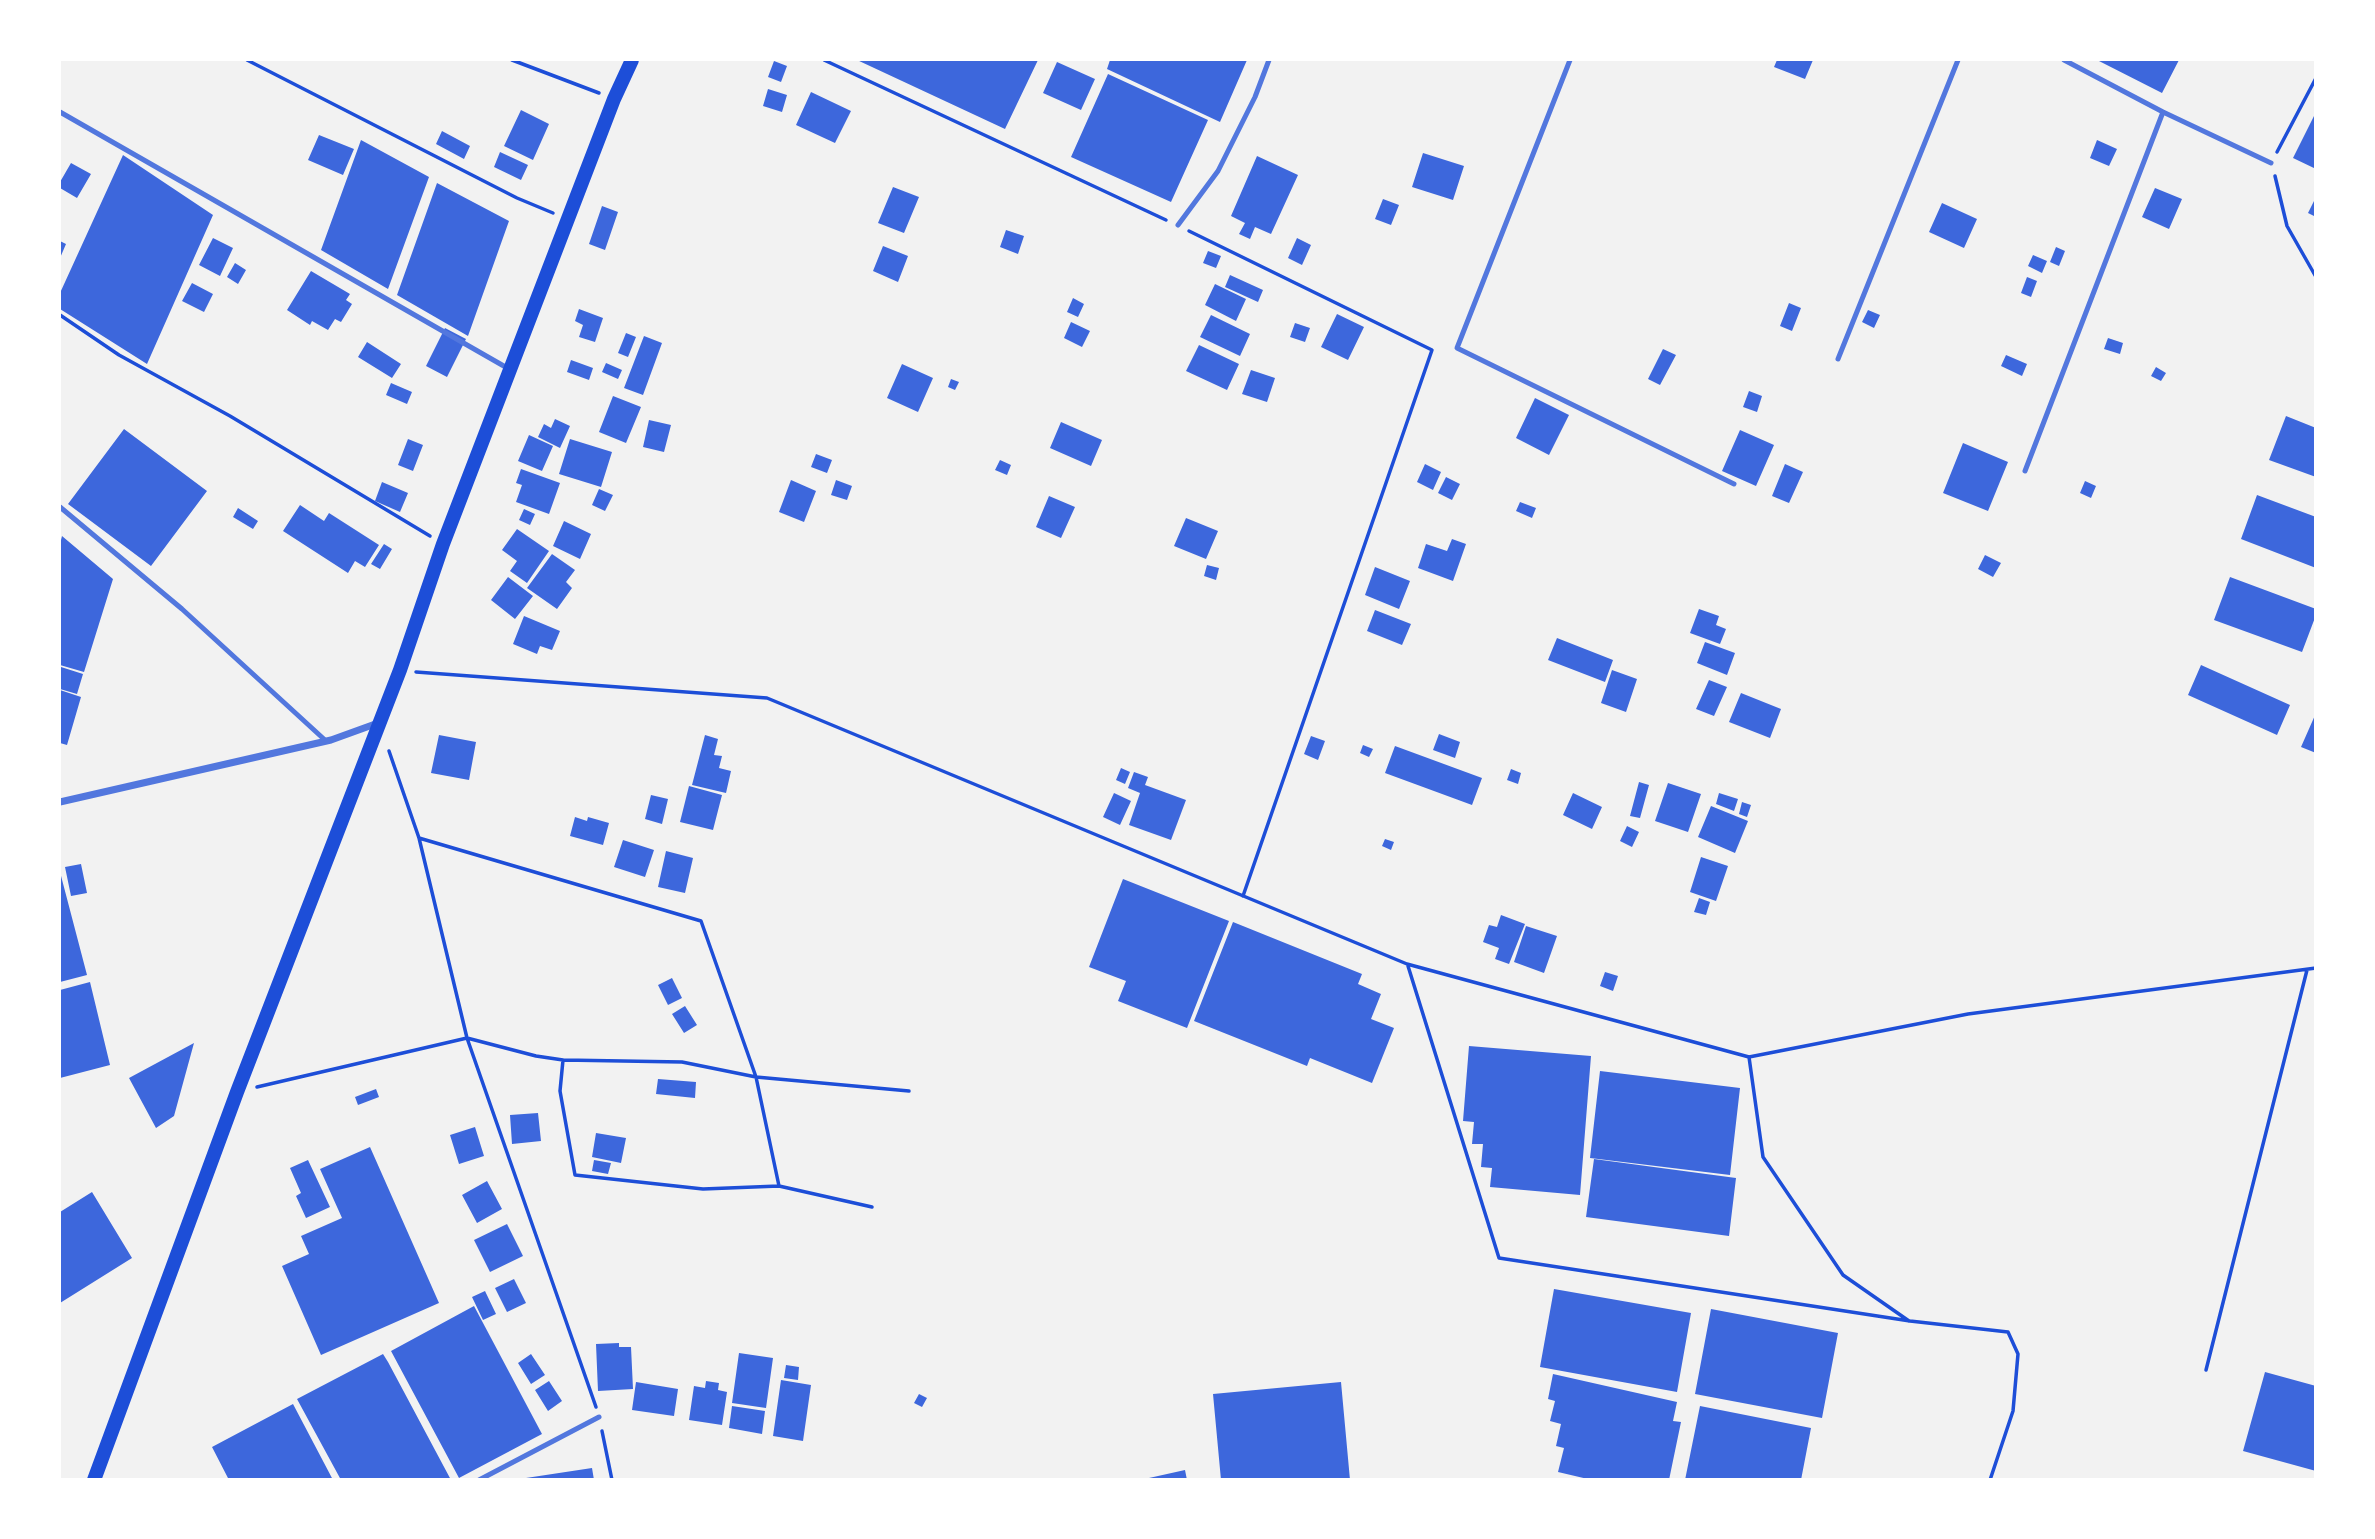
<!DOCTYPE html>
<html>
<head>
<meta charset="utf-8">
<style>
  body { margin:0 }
  #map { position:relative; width:2375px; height:1539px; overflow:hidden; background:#f2f2f2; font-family:Poppins,sans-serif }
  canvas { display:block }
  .frame { position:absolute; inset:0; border:61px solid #fff; pointer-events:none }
</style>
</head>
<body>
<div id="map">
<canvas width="2375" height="1539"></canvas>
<div class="frame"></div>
</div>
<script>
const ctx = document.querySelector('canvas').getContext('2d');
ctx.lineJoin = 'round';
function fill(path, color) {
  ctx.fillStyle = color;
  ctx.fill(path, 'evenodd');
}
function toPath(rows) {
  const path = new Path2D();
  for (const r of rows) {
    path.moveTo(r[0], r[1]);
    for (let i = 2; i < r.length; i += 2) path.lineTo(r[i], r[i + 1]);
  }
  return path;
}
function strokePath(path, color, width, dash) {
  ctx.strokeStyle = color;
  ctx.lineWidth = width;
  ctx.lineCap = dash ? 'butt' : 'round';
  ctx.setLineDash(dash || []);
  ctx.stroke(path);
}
fill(toPath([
  [857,60,1038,60,1005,129],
  [1110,60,1247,60,1220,122,1107,69],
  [1777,60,1813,60,1805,79,1774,67],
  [2097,60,2179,60,2162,93],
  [774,61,787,66,781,82,768,77],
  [1057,62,1095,79,1081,110,1043,93],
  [1108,74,1208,120,1171,202,1071,157],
  [768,89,787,95,782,112,763,106],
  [811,92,851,111,835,143,796,125],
  [521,110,549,124,533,160,504,146],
  [2316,112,2316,169,2293,158],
  [442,131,470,146,464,159,436,144],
  [319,135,354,149,343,175,308,160],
  [361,140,429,177,388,289,321,250],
  [2097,140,2117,149,2109,166,2090,158],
  [500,152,528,165,521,180,494,167],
  [1423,153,1464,166,1453,200,1412,187],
  [123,155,213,215,147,364,60,309,60,293],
  [1257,156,1298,175,1271,234,1255,227,1250,239,1239,234,1245,223,1231,216],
  [71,163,91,174,77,198,60,188,60,182],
  [437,183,509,221,468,336,397,295],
  [893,187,919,197,904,233,878,223],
  [2155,188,2182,199,2169,229,2142,217],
  [2316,197,2316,217,2308,213],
  [1383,199,1399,205,1391,225,1375,219],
  [1942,203,1977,219,1964,248,1929,232],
  [602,206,618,212,605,250,589,244],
  [1006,230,1024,236,1018,254,1000,247],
  [213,238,233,248,220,276,199,265],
  [1297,238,1311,245,1302,265,1288,258],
  [60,241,66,244,60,258],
  [883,246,908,256,898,282,873,271],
  [2056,247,2065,251,2059,266,2050,262],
  [1208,251,1221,256,1216,268,1203,263],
  [2033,255,2047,261,2042,273,2028,266],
  [235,263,246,270,238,284,227,277],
  [311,271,350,294,346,300,352,304,341,322,335,319,328,330,312,321,310,325,287,310],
  [1230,275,1263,290,1258,302,1225,287],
  [2027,277,2037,281,2031,297,2021,293],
  [192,283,213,294,204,312,182,301],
  [1215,284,1246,299,1236,321,1205,305],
  [1073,298,1084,304,1078,317,1067,312],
  [1789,303,1801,308,1792,331,1780,326],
  [579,309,603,318,595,342,579,337,583,325,575,321],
  [1868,310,1880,315,1874,328,1862,322],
  [1337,314,1364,327,1348,360,1321,347],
  [1211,315,1250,334,1240,356,1200,337],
  [1071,322,1090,331,1082,347,1064,338],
  [1295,323,1310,328,1305,342,1290,337],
  [445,328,466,339,447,377,426,366],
  [626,333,636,337,628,357,618,353],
  [644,336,662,343,643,395,624,388],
  [2108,338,2123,343,2120,354,2104,349],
  [367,342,401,364,392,378,358,357],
  [1199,345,1239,364,1227,390,1186,371],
  [1663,349,1676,355,1660,385,1648,379],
  [2006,355,2027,364,2022,376,2001,366],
  [571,360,593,368,589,380,567,372],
  [606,363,622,370,618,379,602,372],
  [902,364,933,378,918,412,887,398],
  [2156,367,2166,373,2161,381,2151,376],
  [1251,370,1275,378,1267,402,1242,394],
  [951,379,959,382,955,390,948,387],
  [391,383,412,392,407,404,386,395],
  [1749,391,1762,396,1757,412,1743,407],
  [613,396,641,407,626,443,599,432],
  [1535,398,1569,415,1549,455,1516,438],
  [2286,416,2316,428,2316,477,2269,460],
  [555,419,570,426,560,448,538,437,544,424,551,428],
  [649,420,671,425,664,452,643,447],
  [1061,422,1102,440,1091,466,1050,448],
  [124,429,207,491,151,566,68,504],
  [1740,430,1774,445,1756,486,1722,471],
  [529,435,553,446,542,471,518,461],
  [408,439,423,445,413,471,398,465],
  [570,439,612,452,601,487,559,474],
  [1963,443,2008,462,1988,511,1943,493],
  [816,454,832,460,827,473,811,467],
  [1000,460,1011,465,1007,475,995,470],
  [1425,464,1441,472,1433,490,1417,482],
  [1785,464,1803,472,1789,503,1772,496],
  [521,469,560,483,549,514,516,502,522,485,516,483],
  [1446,477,1460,484,1452,500,1438,493],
  [791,480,816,491,804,522,779,512],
  [836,480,852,486,847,500,831,495],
  [2085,481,2096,486,2091,498,2080,493],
  [382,482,408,493,400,512,375,501],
  [599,489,613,495,605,511,592,505],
  [2257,495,2316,517,2316,568,2241,539],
  [1049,496,1075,507,1061,538,1036,527],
  [1520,502,1536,508,1532,518,1516,511],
  [300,505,324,521,329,513,379,545,365,567,355,561,348,573,283,531],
  [238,508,258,521,253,529,233,517],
  [524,509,535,514,530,525,519,520],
  [1186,518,1218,531,1206,559,1174,546],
  [564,521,591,534,580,559,553,546],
  [517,529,549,551,527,583,510,571,517,561,502,550],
  [62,536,113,579,84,672,60,665,60,544],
  [1452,539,1466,544,1453,581,1418,568,1426,544,1447,551],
  [384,544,392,549,380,569,371,564],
  [552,554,575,570,566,582,572,588,557,609,527,588],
  [1985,555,2001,563,1993,577,1978,569],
  [1207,565,1219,568,1216,580,1204,576],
  [1375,567,1410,581,1399,609,1365,595],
  [508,577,533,596,515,619,491,600],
  [2230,577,2316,609,2316,615,2302,652,2214,620],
  [1699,609,1719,616,1716,625,1726,629,1720,644,1690,633],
  [1375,610,1411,624,1402,645,1367,631],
  [524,616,560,631,552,650,540,646,537,654,513,644],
  [1557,638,1613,660,1605,682,1548,660],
  [1705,642,1735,653,1727,675,1697,663],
  [2201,665,2290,705,2277,735,2188,695],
  [61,667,83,674,77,694,60,689],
  [1612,670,1637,679,1626,712,1601,703],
  [1709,680,1727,687,1714,716,1696,709],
  [60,690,81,697,67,745,60,743],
  [1741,693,1781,709,1770,738,1729,722],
  [2316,713,2316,753,2301,747],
  [1439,734,1460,742,1455,758,1433,750],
  [439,735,476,742,469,780,431,773],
  [705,735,718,739,714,755,722,756,719,768,731,771,726,793,692,785],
  [1311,736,1325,741,1318,760,1304,754],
  [1363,745,1373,749,1369,757,1360,753],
  [1395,746,1482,778,1472,805,1385,773],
  [1121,768,1130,772,1125,784,1116,780],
  [1511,769,1521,773,1518,784,1507,780],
  [1134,772,1148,777,1145,785,1186,800,1171,840,1129,825,1140,793,1128,788],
  [1639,782,1649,785,1640,818,1630,816],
  [1668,783,1701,794,1688,832,1655,821],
  [689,786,722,795,713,830,680,822],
  [1114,793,1131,801,1120,825,1103,817],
  [1573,793,1602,807,1592,829,1563,815],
  [1719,793,1738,799,1734,811,1716,804],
  [651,795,668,799,662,824,645,819],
  [1742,802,1751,805,1747,817,1739,814],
  [1711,806,1748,821,1735,853,1698,837],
  [575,817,587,821,588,817,609,823,603,845,570,836],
  [1627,826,1639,832,1632,847,1620,841],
  [1385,839,1394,842,1391,850,1382,846],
  [623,840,654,850,645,877,614,867],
  [666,851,693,858,685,893,658,887],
  [1701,857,1728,866,1716,901,1690,892],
  [81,864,87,893,71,896,65,867],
  [60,872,87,975,60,982],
  [1123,879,1229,921,1187,1028,1118,1001,1126,981,1089,967],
  [1699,898,1710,902,1706,915,1694,912],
  [1501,915,1525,924,1509,964,1495,959,1499,948,1483,942,1489,925,1497,927],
  [1233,922,1362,974,1358,984,1381,994,1371,1019,1394,1028,1372,1083,1310,1058,1307,1066,1194,1021],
  [1526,926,1557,936,1544,973,1514,962],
  [1605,972,1618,976,1613,991,1600,986],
  [672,978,682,998,668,1005,658,985],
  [90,982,110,1065,60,1078,60,990],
  [685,1006,697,1025,684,1033,672,1014],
  [194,1043,174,1116,156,1128,129,1078],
  [1469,1046,1591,1056,1580,1195,1490,1187,1492,1168,1481,1167,1483,1144,1472,1144,1474,1122,1463,1121],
  [1600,1071,1740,1088,1730,1175,1590,1158],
  [658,1079,696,1082,695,1098,656,1094],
  [376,1089,379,1097,358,1105,355,1097],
  [538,1113,541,1141,512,1144,510,1115],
  [475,1127,484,1156,459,1164,450,1135],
  [596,1133,626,1138,621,1163,592,1157],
  [370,1147,439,1303,321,1355,282,1266,309,1254,301,1236,342,1218,320,1169],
  [1594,1159,1736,1178,1729,1236,1586,1217],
  [308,1160,330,1207,306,1218,296,1196,301,1193,290,1168],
  [594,1160,611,1163,608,1174,592,1171],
  [487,1181,502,1209,477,1223,462,1195],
  [92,1192,132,1258,60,1303,60,1212],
  [507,1224,523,1256,490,1272,474,1240],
  [514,1279,526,1303,507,1312,495,1288],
  [1554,1289,1691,1313,1677,1392,1540,1367],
  [485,1291,496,1314,483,1320,472,1297],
  [474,1306,542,1434,459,1478,391,1351],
  [1711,1309,1838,1333,1822,1418,1695,1394],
  [619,1343,619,1347,631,1347,633,1389,598,1391,596,1344],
  [739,1353,773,1358,766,1408,732,1403],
  [383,1354,388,1362,451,1480,341,1480,297,1399],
  [531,1354,545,1375,531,1384,518,1363],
  [786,1365,799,1367,798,1380,784,1378],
  [2265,1372,2316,1386,2316,1471,2243,1451],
  [1553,1374,1677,1402,1673,1421,1681,1422,1669,1480,1592,1480,1558,1472,1564,1448,1556,1446,1561,1424,1550,1421,1555,1401,1548,1399],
  [781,1380,811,1385,803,1441,773,1436],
  [549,1381,562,1401,548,1411,535,1390],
  [706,1381,719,1383,718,1390,727,1392,722,1425,689,1420,694,1386,705,1388],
  [636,1382,678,1389,674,1416,632,1410],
  [1341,1382,1350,1480,1221,1480,1213,1394],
  [919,1394,927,1398,922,1407,914,1403],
  [293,1404,333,1480,229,1480,212,1447],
  [732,1406,765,1411,762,1434,729,1428],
  [1700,1406,1811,1428,1801,1480,1685,1480],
  [592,1468,594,1480,526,1480,526,1478],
  [1185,1470,1187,1480,1149,1480,1149,1478]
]), '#3d67dc');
strokePath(toPath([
  [247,60,517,198,553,213],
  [512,60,599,93],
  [824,60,1166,220],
  [2277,152,2316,78],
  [2275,176,2287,226,2316,277],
  [1189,231,1432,350,1243,896],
  [60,315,119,355,230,416,430,536],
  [416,672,767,698,1407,964,1749,1057,1968,1014,2316,968],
  [389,751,419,838,467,1038,596,1407],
  [419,838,701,921,756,1077,779,1186],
  [1408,966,1499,1258,1910,1321,2008,1332,2018,1354,2013,1411,1990,1480],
  [1749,1057,1763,1157,1843,1275,1909,1321],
  [563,1060,682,1062,756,1077,909,1091],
  [257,1087,467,1038,536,1056,563,1060,560,1091,575,1175,703,1189,779,1186,872,1207],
  [2206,1370,2307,970],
  [602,1431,612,1480]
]), '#1d4ed8', 3.5);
strokePath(toPath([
  [1570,60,1457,348,1734,484],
  [60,112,509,369],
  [2163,112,2271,163],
  [1178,225,1218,171,1255,97,1269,60],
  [1838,359,1958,60],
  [2025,471,2163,112,2064,60],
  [60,507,182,609,326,741],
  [479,1480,599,1417]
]), '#5277de', 5);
strokePath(toPath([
  [60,802,331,740,378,723]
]), '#5277de', 7);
strokePath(toPath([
  [94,1480,237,1092,400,670,443,544,614,99,632,60]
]), '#1d4ed8', 14);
</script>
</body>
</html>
